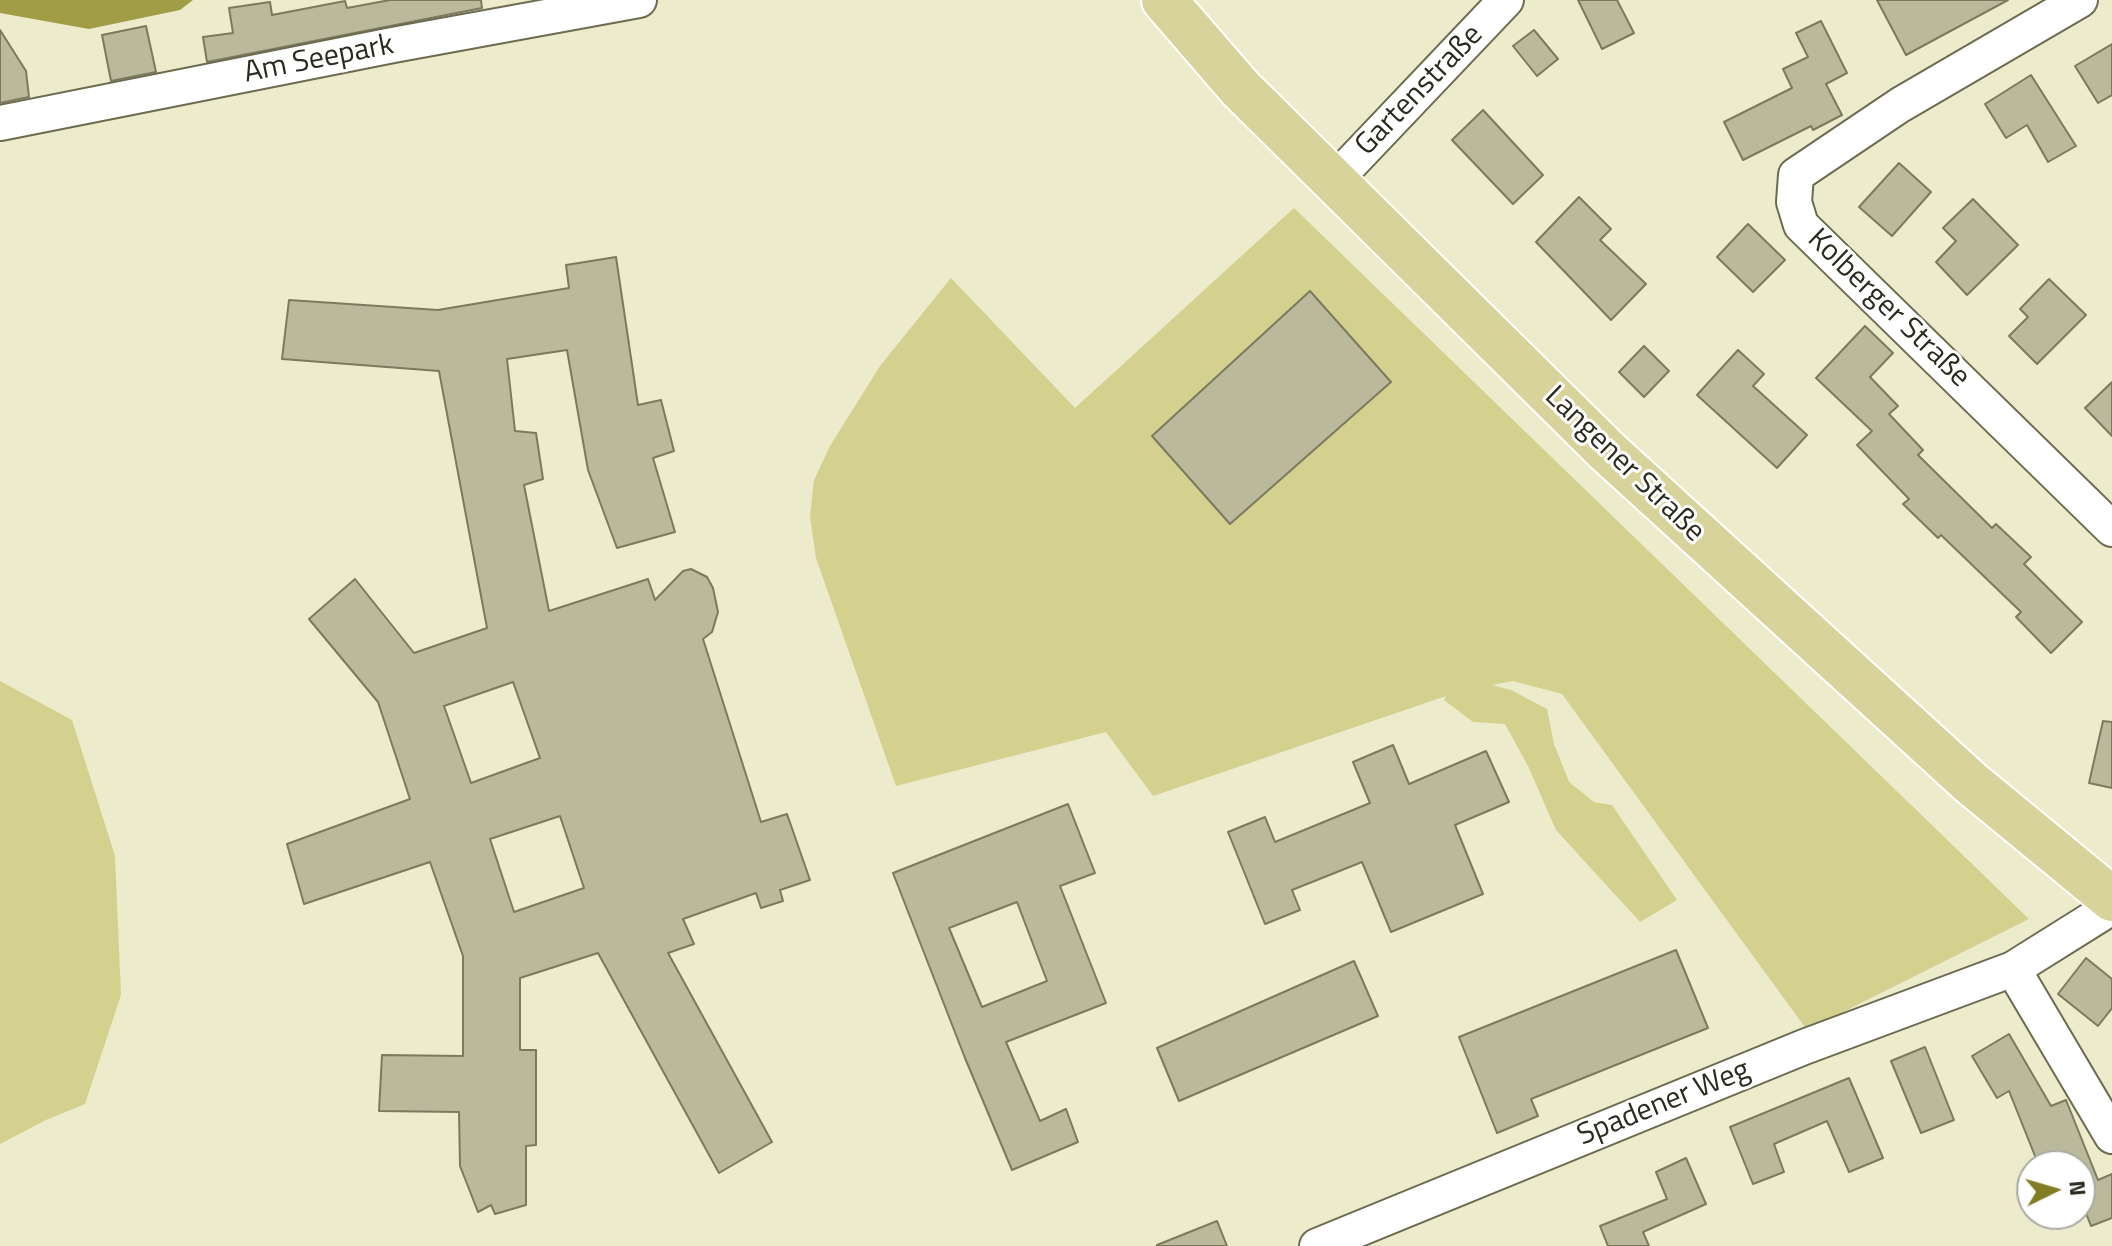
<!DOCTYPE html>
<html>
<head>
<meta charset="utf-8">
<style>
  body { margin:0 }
  #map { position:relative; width:2112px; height:1246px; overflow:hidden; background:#ecebcc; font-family:"Titillium Web",sans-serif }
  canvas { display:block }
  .north { position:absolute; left:2016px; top:1150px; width:80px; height:80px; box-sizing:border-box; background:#fff; border:2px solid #aaaaa5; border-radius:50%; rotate:85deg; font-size:22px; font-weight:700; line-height:32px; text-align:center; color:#2a2a1e }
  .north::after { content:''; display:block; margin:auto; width:28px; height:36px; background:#827d23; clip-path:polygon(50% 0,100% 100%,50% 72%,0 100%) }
</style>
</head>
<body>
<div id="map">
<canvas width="2112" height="1246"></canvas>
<div class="north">N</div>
</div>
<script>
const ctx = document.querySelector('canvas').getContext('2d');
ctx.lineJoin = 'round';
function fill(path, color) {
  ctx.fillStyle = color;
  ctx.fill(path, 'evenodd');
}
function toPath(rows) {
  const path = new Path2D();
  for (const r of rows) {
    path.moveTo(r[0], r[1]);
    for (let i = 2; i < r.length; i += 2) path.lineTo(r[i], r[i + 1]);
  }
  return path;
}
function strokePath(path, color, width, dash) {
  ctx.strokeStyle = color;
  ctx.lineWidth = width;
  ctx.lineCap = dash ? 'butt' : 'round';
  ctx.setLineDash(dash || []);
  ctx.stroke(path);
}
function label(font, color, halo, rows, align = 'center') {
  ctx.font = font + ' "Titillium Web",sans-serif';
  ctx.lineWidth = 6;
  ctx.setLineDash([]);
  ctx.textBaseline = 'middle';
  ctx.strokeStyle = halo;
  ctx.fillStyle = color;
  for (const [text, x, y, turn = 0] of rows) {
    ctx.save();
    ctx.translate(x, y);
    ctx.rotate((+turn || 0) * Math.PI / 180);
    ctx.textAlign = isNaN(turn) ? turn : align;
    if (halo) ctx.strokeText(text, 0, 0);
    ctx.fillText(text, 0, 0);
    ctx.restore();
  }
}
fill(toPath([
  [1294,208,2029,919,1807,1030,1562,694,1513,681,1492,685,1511,690,1547,709,1554,744,1569,782,1594,802,1612,805,1677,900,1640,922,1556,830,1528,766,1505,724,1473,722,1444,700,1446,696,1153,796,1106,732,896,786,816,558,810,517,814,480,830,446,880,366,951,278,1075,408],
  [0,681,72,720,115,856,121,995,85,1104,46,1120,0,1144]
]), '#d4d18f');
fill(toPath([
  [0,0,193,0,180,10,89,29,0,13]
]), '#a19c46');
const building = toPath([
  [390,0,481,0,482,8,207,62,203,37,233,33,229,8,270,2,272,15,345,1,347,8,390,0],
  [1578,0,1617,0,1634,33,1602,49,1578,0],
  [1877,0,2008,0,1906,55,1877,0],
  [1821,21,1847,73,1826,84,1842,115,1813,130,1811,126,1743,160,1724,122,1792,88,1783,69,1808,57,1796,33,1821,21],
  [146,26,156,72,111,81,102,35,146,26],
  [0,30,26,71,29,97,0,103,0,30],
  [1534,30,1558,59,1537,76,1513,46,1534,30],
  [2112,44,2112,95,2098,103,2075,66,2112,44],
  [2031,75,2076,146,2048,162,2027,125,2006,138,1985,104,2031,75],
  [1483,110,1543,175,1513,204,1452,140,1483,110],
  [1899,163,1931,192,1892,236,1859,207,1899,163],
  [1579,197,1611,229,1600,240,1646,284,1611,320,1536,242,1579,197],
  [1973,199,2018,245,1967,295,1936,262,1956,241,1943,228,1973,199],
  [1748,224,1785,260,1753,292,1717,257,1748,224],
  [616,257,638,405,661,400,674,451,653,458,675,532,617,548,588,470,567,350,507,359,515,431,536,433,543,479,524,485,549,611,648,579,655,600,683,571,691,569,707,577,713,588,718,612,712,632,703,639,761,822,787,814,810,880,780,890,783,901,761,908,756,893,683,919,694,944,668,953,772,1142,719,1173,598,953,520,978,520,1050,536,1050,536,1145,526,1146,526,1205,495,1214,491,1205,478,1212,460,1166,459,1112,379,1111,382,1055,463,1056,463,956,430,862,304,904,287,844,410,799,378,702,309,619,355,579,414,653,487,628,439,371,282,359,289,300,438,310,569,288,566,265,616,257],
  [513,682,540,758,471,783,444,706,513,682],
  [560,816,584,888,514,912,490,839,560,816],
  [2049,279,2086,315,2037,364,2009,336,2028,317,2020,309,2049,279],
  [1310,291,1391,382,1230,524,1152,436,1310,291],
  [1865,326,1893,353,1870,377,1898,406,1889,414,1923,450,1918,455,1992,528,1996,524,2031,557,2024,564,2082,622,2051,653,2016,617,2021,612,1941,535,1938,538,1903,504,1909,499,1857,445,1872,431,1816,378,1865,326],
  [1644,346,1669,371,1644,397,1619,372,1644,346],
  [1738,350,1764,374,1753,386,1807,435,1777,468,1697,395,1738,350],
  [2112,382,2112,436,2085,408,2112,382],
  [2103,721,2112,722,2112,788,2089,783,2103,721],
  [1393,745,1409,784,1486,751,1509,802,1455,825,1483,894,1391,932,1362,862,1292,890,1300,910,1265,924,1228,832,1265,817,1275,842,1370,803,1353,762,1393,745],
  [1068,804,1095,873,1060,886,1106,1003,1006,1042,1040,1121,1066,1109,1078,1142,1012,1170,965,1058,893,873,1068,804],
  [1017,902,1047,981,982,1007,949,928,1017,902],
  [1676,950,1708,1028,1531,1099,1538,1116,1497,1133,1459,1037,1676,950],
  [2086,958,2112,979,2112,1008,2098,1026,2058,994,2086,958],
  [1354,961,1378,1016,1179,1101,1157,1048,1354,961],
  [2009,1034,2051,1106,2066,1100,2098,1180,2112,1174,2112,1218,2091,1226,2080,1198,2080,1166,2039,1166,2009,1091,1997,1098,1972,1056,2009,1034],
  [1925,1047,1954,1120,1921,1133,1891,1061,1925,1047],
  [1849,1078,1883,1158,1849,1172,1827,1121,1774,1144,1784,1172,1753,1184,1730,1127,1849,1078],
  [1686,1158,1706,1204,1643,1232,1649,1246,1608,1246,1600,1226,1667,1199,1656,1172,1686,1158],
  [1217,1221,1227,1246,1157,1246,1157,1245,1217,1221]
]);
fill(building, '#bab99b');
strokePath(building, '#7c7a5e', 2);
const minor = toPath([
  [2080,0,1900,105,1796,175,1794,202,1801,225,2112,529],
  [0,123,393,45,639,0],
  [1333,182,1506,0],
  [2013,969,2112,1136],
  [1317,1246,1804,1047,2013,969,2112,907]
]);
const major = toPath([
  [1164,0,1240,88,1607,451,1971,783,2112,899]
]);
strokePath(minor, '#6c6b4f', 38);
strokePath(major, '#fff', 48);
strokePath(minor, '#fff', 34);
strokePath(major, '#d7d39b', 44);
label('30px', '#2a2a1e', '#fff', [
  ["Am Seepark",319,60,-11],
  ["Gartenstraße",1420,91,-46],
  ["Kolberger Straße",1888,309,44],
  ["Langener Straße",1624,465,44],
  ["Spadener Weg",1664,1104,-22]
]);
</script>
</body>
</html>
